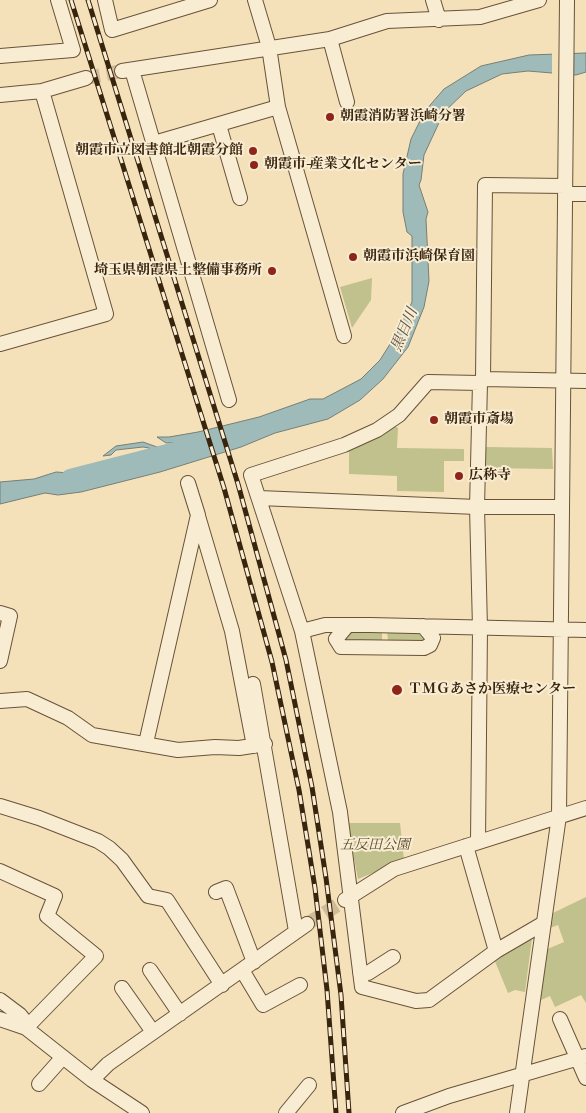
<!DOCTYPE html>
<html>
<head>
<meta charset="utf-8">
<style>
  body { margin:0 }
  canvas { display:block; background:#f4e1b9 }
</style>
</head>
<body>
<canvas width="586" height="1113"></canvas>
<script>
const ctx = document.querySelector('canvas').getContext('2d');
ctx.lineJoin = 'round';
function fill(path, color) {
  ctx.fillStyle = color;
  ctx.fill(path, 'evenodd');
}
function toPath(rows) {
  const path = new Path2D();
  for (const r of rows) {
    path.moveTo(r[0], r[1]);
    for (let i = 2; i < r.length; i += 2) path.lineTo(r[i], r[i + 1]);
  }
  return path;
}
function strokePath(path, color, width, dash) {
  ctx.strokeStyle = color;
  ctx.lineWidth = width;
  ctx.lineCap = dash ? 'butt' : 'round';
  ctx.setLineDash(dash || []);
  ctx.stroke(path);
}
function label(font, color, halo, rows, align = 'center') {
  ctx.font = font + ' "IM FELL French Canon","Noto Serif JP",serif';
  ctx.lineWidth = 4;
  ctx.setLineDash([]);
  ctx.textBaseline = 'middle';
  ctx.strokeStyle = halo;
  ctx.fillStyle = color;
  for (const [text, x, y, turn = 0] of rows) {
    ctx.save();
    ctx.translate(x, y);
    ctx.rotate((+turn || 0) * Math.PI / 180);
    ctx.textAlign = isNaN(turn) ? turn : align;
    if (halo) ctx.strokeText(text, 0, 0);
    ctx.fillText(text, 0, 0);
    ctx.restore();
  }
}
fill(toPath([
  [372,278,371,300,352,328,340,287],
  [393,425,398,428,397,448,464,449,464,461,444,461,444,492,397,491,397,476,349,474,349,448],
  [486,447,552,448,553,469,485,468],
  [382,631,382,642,345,642,341,635,344,632],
  [387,631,426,633,425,642,388,641],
  [347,823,400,823,404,860,358,879],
  [586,897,586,1003,581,995,555,1007,550,996,539,1001,545,950,564,942,558,925,550,928,552,917,553,913],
  [530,937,532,938,525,992,515,990,508,993,494,959]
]), '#c0c18c');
const water = toPath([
  [586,53,586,72,576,75,528,71,502,74,466,91,444,112,424,155,421,180,419,185,428,212,426,219,429,281,424,307,408,347,383,379,360,400,328,419,275,433,241,447,160,472,81,492,58,495,45,493,0,504,0,482,34,479,56,472,70,473,87,468,96,476,131,467,161,455,150,453,149,448,143,447,116,450,111,455,103,456,116,446,143,442,160,448,181,447,185,442,166,443,157,437,169,437,198,432,259,417,310,399,323,399,361,379,380,360,397,333,412,302,412,236,407,232,403,212,403,174,411,139,425,111,444,89,481,66,529,55,586,53]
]);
fill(water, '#9fbbb9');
strokePath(water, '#767f75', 1);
fill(toPath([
  [552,52,574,52,573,78,552,75]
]), '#f4e1b9');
strokePath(toPath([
  [70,478,183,449]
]), '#9fbbb9', 18);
strokePath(toPath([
  [86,78,122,71],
  [307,924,344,901]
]), '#cfbb97', 14, [14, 7]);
const minor = toPath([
  [105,0,112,30,210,0],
  [255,0,269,47,278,107,344,336],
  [433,0,439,20],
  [330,39,347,102],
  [0,56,73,50,58,0],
  [132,70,229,400],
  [122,71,330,39,387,21,480,17,539,0],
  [0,95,42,91,86,78],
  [219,125,240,198],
  [154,143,278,107],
  [565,194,586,194],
  [0,344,106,314,42,91],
  [483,379,586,381],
  [480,383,428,382,399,415,377,430,344,445,251,475,302,631,340,812,362,987,416,1001,429,1000,496,951,544,923],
  [259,498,477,507,562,507],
  [198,516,232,631,254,746],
  [0,613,10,616,0,661],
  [347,626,336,639,341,647,424,648,430,645,433,638,423,626],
  [302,631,325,625,370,625,586,630],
  [253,684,296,931],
  [0,701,27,699,68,718,92,735,178,750,215,747,239,748,265,744],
  [146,743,198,515,188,483],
  [0,806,39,818,98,841,109,848,122,860,148,896,167,900,222,985],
  [478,842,480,628,477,507,480,383,483,379,485,185,565,186],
  [466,846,496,951],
  [0,871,55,896,47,916,96,956,26,1028],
  [216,892,226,888,254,962],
  [345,900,394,869,586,808],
  [150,970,180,1014],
  [242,970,263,1005,300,985],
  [360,973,368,973,393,957],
  [122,988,153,1032],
  [0,1000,20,1015,24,1020,26,1028],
  [0,1019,26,1028,92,1080,142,1113],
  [560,1019,586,1078],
  [92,1080,108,1064,307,924],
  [39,1084,63,1057],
  [286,1113,309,1085],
  [403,1113,449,1096,586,1056],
  [517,1113,559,816,567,0]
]);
strokePath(minor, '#685339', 16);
strokePath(minor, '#f8ecd2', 14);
const rail = toPath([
  [71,0,224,488,272,662,299,790,315,888,327,990,336,1113],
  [88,0,238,484,286,660,312,787,326,878,341,995,349,1113]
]);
strokePath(rail, '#39240e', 5);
strokePath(rail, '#f8ecd2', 3, [9]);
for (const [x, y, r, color] of [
  [330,117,5,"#8f2418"],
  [253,151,5,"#8f2418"],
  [254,165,5,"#8f2418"],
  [353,257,5,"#8f2418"],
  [272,271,5,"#8f2418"],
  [434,420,5,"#8f2418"],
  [459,476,5,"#8f2418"],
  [397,690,6,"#8f2418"]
]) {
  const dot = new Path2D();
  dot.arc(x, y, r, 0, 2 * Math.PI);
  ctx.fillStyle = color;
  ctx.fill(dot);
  strokePath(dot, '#f8ecd2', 2);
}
label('bold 14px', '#39240e', '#f8ecd2', [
  ["朝霞消防署浜崎分署",340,117],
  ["朝霞市立図書館北朝霞分館",243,151,"right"],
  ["朝霞市-産業文化センター",264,165],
  ["朝霞市浜崎保育園",363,257],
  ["埼玉県朝霞県土整備事務所",262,271,"right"],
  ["朝霞市斎場",444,420],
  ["広称寺",469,476],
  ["ＴＭＧあさか医療センター",408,690]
], 'left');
label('italic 14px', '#5b4b2e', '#f8ecd2', [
  ["五反田公園",375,846]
]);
label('italic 15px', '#585141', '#f8ecd2', [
  ["黒目川",405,330,-67]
]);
</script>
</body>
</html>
